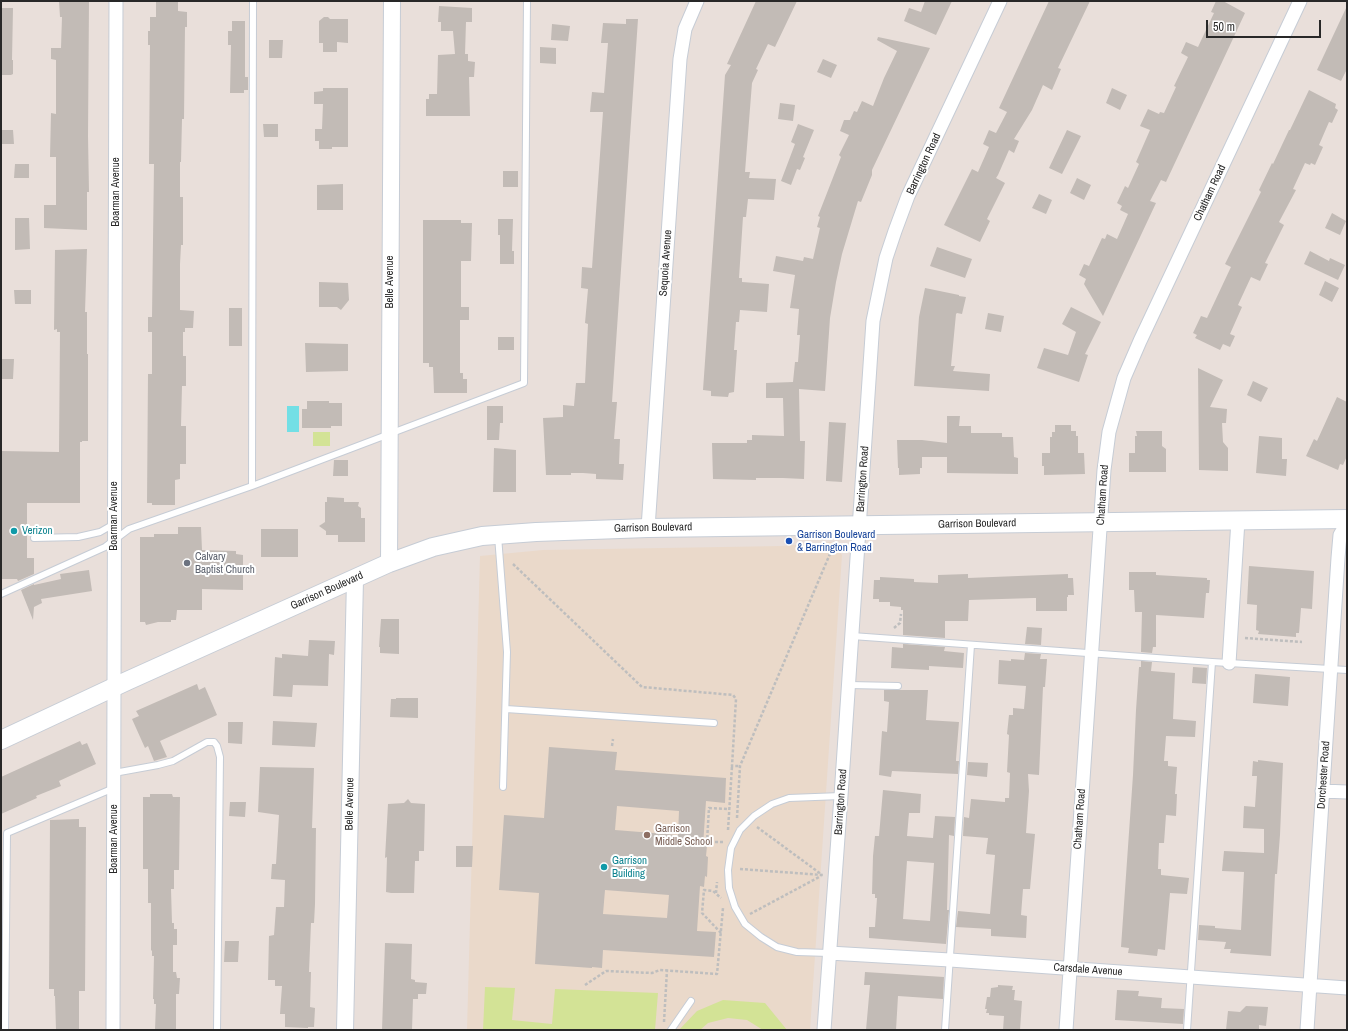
<!DOCTYPE html>
<html>
<head>
<meta charset="utf-8">
<style>
  body { margin:0 }
  #map { position:relative; width:1348px; height:1031px; overflow:hidden; background:#e9dfda; font-family:"Archivo Narrow",sans-serif }
  canvas { display:block }
  .frame { position:absolute; inset:0; border:2px solid #282828; pointer-events:none }
  .scale { position:absolute; left:1206px; top:20px; width:115px; height:18px; box-sizing:border-box; border:2px solid #282828; border-top:0; padding-left:5px; font-size:12px; line-height:14px; white-space:nowrap; color:#282828; -webkit-text-stroke:3px #fff; paint-order:stroke }
</style>
</head>
<body>
<div id="map">
<canvas width="1348" height="1031"></canvas>
<div class="frame"></div>
<div class="scale">50 m</div>
</div>
<script>
const ctx = document.querySelector('canvas').getContext('2d');
ctx.lineJoin = 'round';
function fill(path, color) {
  ctx.fillStyle = color;
  ctx.fill(path, 'evenodd');
}
function toPath(rows) {
  const path = new Path2D();
  for (const r of rows) {
    path.moveTo(r[0], r[1]);
    for (let i = 2; i < r.length; i += 2) path.lineTo(r[i], r[i + 1]);
  }
  return path;
}
function strokePath(path, color, width, dash) {
  ctx.strokeStyle = color;
  ctx.lineWidth = width;
  ctx.lineCap = dash ? 'butt' : 'round';
  ctx.setLineDash(dash || []);
  ctx.stroke(path);
}
function label(font, color, halo, rows, align = 'center') {
  ctx.font = font + ' "Archivo Narrow",sans-serif';
  ctx.lineWidth = 4;
  ctx.setLineDash([]);
  ctx.textBaseline = 'middle';
  ctx.strokeStyle = halo;
  ctx.fillStyle = color;
  for (const [text, x, y, turn = 0] of rows) {
    ctx.save();
    ctx.translate(x, y);
    ctx.rotate((+turn || 0) * Math.PI / 180);
    ctx.textAlign = isNaN(turn) ? turn : align;
    if (halo) ctx.strokeText(text, 0, 0);
    ctx.fillText(text, 0, 0);
    ctx.restore();
  }
}
fill(toPath([
  [831,542,842,555,810,1030,467,1030,480,556,543,550,783,546]
]), '#ead9ca');
fill(toPath([
  [313,432,330,432,330,446,313,446],
  [485,987,515,988,512,1020,552,1024,555,989,658,993,655,1030,483,1030],
  [723,1000,765,1003,787,1030,763,1030,747,1020,728,1018,708,1023,700,1030,679,1030,697,1011]
]), '#d3e396');
fill(toPath([
  [287,406,299,406,299,432,287,432]
]), '#73dfe5');
fill(toPath([
  [59,1,89,1,88,136,89,192,87,192,87,230,44,228,44,205,56,205,56,157,50,157,51,113,56,114,56,60,51,59,51,48,61,48,62,17,60,17],
  [156,1,178,1,178,11,187,12,187,27,185,27,184,119,182,119,181,162,180,162,180,197,183,197,183,245,181,245,180,264,180,310,194,311,193,328,185,328,185,332,183,332,183,356,186,356,186,386,182,386,181,426,186,426,186,464,180,464,180,479,175,480,175,505,152,505,152,503,147,503,148,374,152,374,152,332,148,332,148,317,152,317,154,164,149,164,150,45,148,45,148,31,150,31,150,17,156,17],
  [756,1,797,1,775,47,768,44,756,69,758,70,752,83,745,172,750,172,749,178,776,179,774,200,748,199,746,217,743,217,739,278,742,278,742,282,769,284,767,312,740,310,739,322,736,322,734,350,737,350,734,392,729,393,728,397,711,396,711,391,703,390,725,75,731,65,727,64],
  [925,1,952,1,936,35,904,21,909,8,921,12],
  [1049,1,1090,1,1058,68,1061,69,1052,90,1043,85,1032,110,1014,139,1019,141,1014,153,1009,150,998,175,996,178,1005,183,987,219,990,221,980,242,944,225,972,169,978,172,989,147,983,144,989,130,996,133,1007,112,999,108],
  [1216,1,1223,1,1245,13,1166,182,1161,180,1150,201,1156,203,1103,316,1084,284,1086,279,1079,275,1084,264,1089,266,1102,238,1105,239,1107,234,1117,239,1128,214,1120,210,1122,206,1117,203,1125,186,1128,188,1139,164,1136,162,1150,130,1140,126,1148,109,1159,114,1160,112,1164,113,1176,87,1174,86,1188,57,1181,53,1186,42,1198,47,1214,13,1211,12],
  [439,6,472,8,472,22,466,22,465,54,468,54,468,61,475,62,474,77,469,77,470,116,426,116,426,99,429,99,429,94,437,94,438,55,455,54,453,31,441,31,441,22,438,22],
  [1347,6,1347,69,1341,81,1317,70],
  [1,8,13,8,12,60,13,60,13,74,11,75,1,75],
  [324,17,328,17,330,19,348,19,348,43,337,42,337,52,323,52,323,43,319,43,319,21],
  [626,19,638,19,612,402,617,402,614,439,620,439,619,464,624,464,623,480,596,479,596,474,583,473,571,473,571,475,546,475,543,418,563,417,563,405,574,406,576,383,585,383,588,324,585,323,588,289,581,288,582,267,592,268,603,112,590,112,592,92,604,93,608,43,601,43,603,23,626,24],
  [232,21,245,21,245,77,248,77,248,90,244,90,244,93,230,93,231,45,228,45,228,31,232,31],
  [552,24,570,26,568,41,551,40],
  [878,37,930,48,872,170,872,175,861,202,858,201,842,254,836,282,830,318,825,391,799,389,800,441,805,441,804,479,783,478,756,478,756,480,713,479,712,443,747,443,747,440,752,440,752,435,784,436,783,398,766,398,766,383,793,382,795,362,798,362,800,335,797,335,799,309,790,308,795,275,773,271,776,256,803,261,804,257,813,259,820,228,817,227,820,217,818,216,841,157,839,155,849,135,840,131,844,120,850,120,854,111,857,112,862,101,873,106,884,78,897,51,877,40],
  [269,40,283,40,282,58,269,58],
  [540,47,556,48,556,64,540,63],
  [823,59,837,65,831,78,817,72],
  [323,88,348,88,348,147,332,147,332,149,319,149,319,141,315,141,315,129,322,129,323,104,314,104,314,92,323,91],
  [1112,88,1127,95,1120,110,1106,103],
  [1309,90,1336,104,1335,108,1338,110,1332,123,1329,122,1319,145,1323,147,1315,165,1311,163,1310,165,1305,163,1293,189,1296,190,1279,222,1284,225,1265,263,1268,264,1260,281,1251,277,1238,305,1242,307,1230,334,1235,336,1230,347,1223,344,1220,350,1195,338,1197,335,1193,333,1201,316,1207,318,1230,269,1231,267,1225,264,1261,192,1259,190,1272,163,1273,164,1289,130,1290,130],
  [780,103,795,105,793,121,778,119],
  [263,124,278,124,278,137,264,137],
  [798,124,814,130,803,157,805,158,800,170,797,169,791,185,781,181,795,144,791,142],
  [1,130,13,130,14,144,1,144],
  [1067,130,1081,136,1062,174,1049,168],
  [15,164,29,164,29,178,14,178],
  [503,171,518,171,518,187,503,187],
  [1077,178,1091,185,1084,200,1070,193],
  [343,184,343,210,317,210,317,185],
  [1039,194,1052,200,1046,214,1032,208],
  [1332,213,1346,221,1340,235,1325,228],
  [15,218,29,218,30,249,15,250],
  [498,219,513,219,512,251,514,251,514,264,500,264,500,235,498,235],
  [423,220,461,220,461,223,472,223,471,261,461,261,461,307,469,307,469,320,460,320,460,373,463,373,463,379,467,379,467,393,434,393,433,367,429,367,429,363,423,363],
  [937,247,972,259,965,278,930,266],
  [87,249,85,312,87,312,87,354,88,354,88,441,82,441,82,442,80,442,80,503,27,503,27,558,34,558,34,574,18,581,17,579,1,579,1,451,59,452,60,332,57,332,57,329,54,330,55,250],
  [1310,251,1329,261,1330,258,1345,265,1338,280,1304,264],
  [1325,281,1339,288,1332,302,1319,295],
  [319,282,348,283,349,300,341,310,337,307,319,307],
  [925,288,959,295,959,296,966,297,962,314,957,313,956,314,951,366,955,366,953,371,990,374,989,391,914,386,919,317],
  [14,290,31,290,31,304,15,304],
  [1071,307,1101,322,1085,354,1088,355,1079,382,1037,368,1044,348,1068,355,1076,332,1062,324],
  [229,308,242,308,242,346,229,346],
  [988,313,1004,316,1001,332,985,329],
  [498,337,514,337,514,350,498,350],
  [305,343,348,344,348,371,306,372],
  [1,359,14,359,13,379,1,379],
  [1198,368,1223,380,1210,407,1227,409,1226,423,1222,423,1223,442,1228,448,1228,471,1199,470],
  [1253,381,1268,388,1261,402,1247,395],
  [1337,397,1347,402,1347,456,1343,465,1340,464,1338,470,1306,456,1314,439,1317,441],
  [307,401,329,401,329,403,342,403,342,426,331,426,331,428,302,428,302,409,307,409],
  [487,406,503,406,503,423,500,423,499,440,487,440],
  [947,416,960,416,959,426,971,426,971,433,1002,433,1002,437,1013,437,1014,457,1018,458,1018,474,947,473,947,457,922,457,922,468,920,468,920,474,899,475,899,468,898,468,897,440,922,440,947,443],
  [829,422,846,423,842,482,826,481,826,479],
  [1055,425,1071,425,1071,431,1076,431,1076,436,1078,436,1078,453,1084,453,1085,474,1044,475,1044,466,1042,466,1042,453,1050,453,1050,437,1052,437,1052,432,1055,432],
  [1136,431,1162,431,1162,446,1166,449,1166,472,1129,472,1129,453,1135,453,1135,436,1137,436],
  [1259,436,1282,438,1282,459,1287,459,1286,476,1256,473],
  [494,448,516,450,516,492,493,492],
  [334,460,348,460,348,476,333,476],
  [327,497,344,498,344,502,359,502,358,506,361,508,361,518,365,518,365,542,338,542,338,535,326,535,326,531,319,526,325,522,325,502,327,502],
  [178,527,201,527,202,550,236,551,236,554,243,555,243,590,202,589,202,610,177,610,176,620,171,620,171,622,158,622,146,625,145,622,140,622,140,537,154,537,154,534,178,534],
  [261,529,298,529,298,557,261,557],
  [1249,566,1314,571,1312,609,1301,608,1299,633,1296,633,1296,637,1258,634,1259,631,1256,630,1257,605,1247,604],
  [89,570,92,591,41,599,42,603,34,607,33,620,21,590,34,584,34,585,61,579,60,574],
  [1129,572,1156,572,1156,575,1207,578,1207,580,1210,580,1209,593,1206,593,1204,618,1156,615,1156,647,1153,647,1152,653,1141,652,1142,612,1135,612,1134,590,1129,590],
  [968,574,968,578,1068,574,1068,578,1073,578,1074,595,1068,595,1068,597,1067,597,1067,611,1036,611,1036,598,1034,598,969,600,968,621,945,621,945,638,903,635,903,610,901,610,901,607,890,606,890,602,879,602,879,599,873,599,874,580,880,580,880,577,914,579,914,582,938,583,938,575],
  [381,619,399,619,399,654,380,653,380,647,379,647],
  [1027,627,1042,628,1041,645,1025,644],
  [309,640,335,641,334,655,329,654,328,686,293,685,292,697,273,696,275,657,282,658,282,654,308,656],
  [903,644,945,647,944,651,964,653,963,668,929,666,929,670,891,668,892,647,903,648],
  [1025,653,1041,654,1040,659,1047,659,1045,687,1043,687,1039,775,1028,774,1029,791,1026,833,1035,834,1030,889,1023,889,1021,915,1027,916,1026,938,991,936,991,929,956,927,958,911,990,914,995,855,986,854,988,838,963,836,964,817,969,818,971,799,1005,802,1005,798,1009,798,1010,773,1007,772,1009,735,1007,734,1009,715,1013,715,1013,708,1024,709,1026,686,998,684,999,660,1011,661,1011,659,1024,660],
  [1141,661,1152,662,1151,671,1175,673,1173,719,1196,721,1195,737,1166,736,1164,761,1168,761,1168,766,1177,767,1175,794,1177,794,1176,816,1166,815,1164,843,1159,843,1158,869,1161,869,1161,875,1189,878,1187,894,1170,893,1165,950,1158,949,1157,956,1128,953,1129,948,1121,947,1133,775,1136,710,1139,667,1141,667],
  [1193,667,1207,668,1206,684,1192,683],
  [1255,674,1290,677,1288,706,1253,703],
  [197,684,199,690,205,687,217,715,160,741,167,757,154,761,148,746,145,748,132,719,139,716,136,711],
  [884,690,928,690,926,720,959,722,956,759,956,761,959,761,958,774,892,771,891,777,879,775,882,731,887,732,889,702,884,701],
  [396,698,418,698,418,718,390,717,391,699,396,699],
  [273,721,317,723,315,747,272,745],
  [228,722,243,722,242,744,228,743],
  [80,741,82,745,87,743,96,764,59,781,61,786,36,796,37,798,1,814,1,777],
  [549,747,617,752,615,770,726,778,725,803,706,801,703,846,707,846,706,856,708,857,707,877,705,876,704,887,700,886,697,931,716,932,714,957,603,950,602,968,592,967,592,968,535,964,539,893,499,890,504,815,544,818],
  [617,806,679,811,678,835,615,830],
  [605,890,669,895,667,918,603,914],
  [1258,760,1283,763,1280,835,1277,874,1275,874,1271,956,1230,953,1231,949,1224,949,1226,942,1198,940,1199,925,1215,926,1215,928,1241,930,1244,872,1222,871,1224,851,1264,853,1264,829,1243,828,1244,806,1255,807,1257,776,1252,776,1253,761,1258,762],
  [968,762,988,763,987,777,967,775],
  [260,767,314,768,312,828,316,828,315,904,314,923,311,923,309,972,311,972,310,1007,315,1008,314,1027,308,1027,308,1028,285,1027,285,1014,280,1014,282,986,275,986,275,980,268,980,269,936,274,935,276,907,284,907,285,880,271,879,272,864,276,864,279,815,258,812],
  [883,790,921,794,920,813,909,813,907,836,933,838,935,816,955,817,954,836,949,835,947,910,949,910,946,944,869,938,869,927,875,927,877,898,875,898,875,894,872,894,873,856,875,836,879,836],
  [907,861,934,863,930,921,903,919],
  [150,794,172,794,173,797,180,797,179,870,174,870,174,889,171,889,172,923,174,923,174,929,177,929,177,945,173,945,173,972,176,972,177,978,180,978,179,994,176,994,176,1030,155,1030,156,1004,154,1004,154,999,153,999,154,956,152,956,152,951,151,950,151,903,148,903,148,869,143,869,143,797,150,797],
  [408,799,411,803,425,804,424,851,419,851,419,861,415,861,414,893,391,893,386,892,387,857,385,858,388,804,404,803],
  [230,802,246,802,245,817,229,816],
  [79,819,79,827,86,827,85,991,79,991,79,1030,56,1030,55,996,54,996,54,989,49,989,50,820],
  [456,846,473,846,472,867,456,867],
  [225,941,239,941,238,962,224,962],
  [385,943,412,944,411,979,415,980,415,982,427,983,426,994,418,994,418,999,413,999,412,1030,382,1030],
  [865,972,944,977,943,999,898,996,896,1030,866,1030,870,985,864,985],
  [998,985,1013,986,1012,990,1015,990,1014,1000,1022,1001,1020,1030,1003,1030,1004,1016,989,1015,989,1013,986,1013,987,1009,985,1009,987,997,990,997,991,988,998,987],
  [1117,990,1139,991,1138,996,1162,998,1161,1008,1184,1009,1183,1024,1115,1020],
  [1246,1006,1268,1007,1266,1026,1259,1025,1259,1030,1226,1030,1228,1011,1240,1012]
]), '#c2bbb6');
const service = toPath([
  [252,486,524,383,527,1],
  [498,536,507,652,503,787],
  [34,538,78,537,100,532,114,524],
  [1,594,105,547,129,529,252,486,253,1],
  [852,636,1212,662,1347,670],
  [849,685,898,686],
  [506,709,714,723],
  [114,773,158,765,173,761,207,742,214,742,217,746,220,757,217,1030],
  [829,953,797,952,777,947,761,937,745,924,735,907,729,888,728,870,731,848,740,830,754,816,772,804,789,798,841,796],
  [5,1030,7,833,114,788],
  [671,1030,691,1001],
  [945,1030,971,645],
  [1187,1030,1212,662]
]);
const minor = toPath([
  [648,528,680,59,685,29,697,1],
  [1229,663,1238,520],
  [1322,791,1347,792],
  [829,953,950,960,1347,988],
  [113,1030,116,1],
  [824,1030,841,796,873,321,886,258,895,231,908,196,1000,1],
  [1066,1030,1104,470,1109,432,1124,378,1140,341,1300,1],
  [1307,1030,1338,558,1340,535,1347,523]
]);
const tertiary = toPath([
  [389,563,392,1],
  [345,1030,355,579]
]);
const secondary = toPath([
  [1,740,127,681,389,563,433,547,482,536,536,532,648,528,1347,519]
]);
strokePath(service, '#c6ccd5', 8);
strokePath(minor, '#c6ccd5', 15);
strokePath(tertiary, '#c6ccd5', 18);
strokePath(secondary, '#c6ccd5', 20);
strokePath(toPath([
  [513,564,642,687,733,695,736,699,732,766,740,766],
  [894,628,900,623,901,614],
  [1245,638,1302,642],
  [612,746,613,739],
  [737,818,740,766,835,542],
  [757,827,821,874],
  [728,830,732,766],
  [723,842,707,842,709,808,729,809],
  [740,869,823,875],
  [716,893,717,882],
  [750,914,821,876],
  [721,933,702,913,704,890,713,891,721,898],
  [585,985,606,971,652,973,660,970,717,974,723,908],
  [664,1022,667,970]
]), '#bebebe', 2.5, [3, 2]);
strokePath(service, '#fff', 6);
strokePath(minor, '#fff', 13);
strokePath(tertiary, '#fff', 16);
strokePath(secondary, '#fff', 18);
for (const [x, y, r, color] of [
  [14,531,4,"#0f9aa8"],
  [789,541,4,"#1a4fb4"],
  [187,563,4,"#6b7280"],
  [647,835,4,"#8d6e63"],
  [604,867,4,"#0f9aa8"]
]) {
  const dot = new Path2D();
  dot.arc(x, y, r, 0, 2 * Math.PI);
  ctx.fillStyle = color;
  ctx.fill(dot);
  strokePath(dot, '#fff', 1.5);
}
label('11px', '#282828', '#fff', [
  ["Barrington Road",924,164,-65],
  ["Boarman Avenue",116,192,-90],
  ["Chatham Road",1210,193,-65],
  ["Sequoia Avenue",666,263,-86],
  ["Belle Avenue",390,282,-90],
  ["Barrington Road",863,479,-86],
  ["Chatham Road",1103,495,-86],
  ["Boarman Avenue",114,516,-90],
  ["Garrison Boulevard",977,524,-1],
  ["Garrison Boulevard",653,528,-1],
  ["Garrison Boulevard",327,591,-24],
  ["Dorchester Road",1324,775,-86],
  ["Barrington Road",841,802,-86],
  ["Belle Avenue",350,804,-89],
  ["Chatham Road",1080,819,-86],
  ["Boarman Avenue",114,839,-90],
  ["Carsdale Avenue",1088,970,4]
]);
label('11px', '#0d838f', '#fff', [
  ["Verizon",22,531],
  ["Garrison",612,861],
  ["Building",612,874]
], 'left');
label('11px', '#164399', '#fff', [
  ["Garrison Boulevard",797,535],
  ["& Barrington Road",797,548]
], 'left');
label('11px', '#5b616d', '#fff', [
  ["Calvary",195,557],
  ["Baptist Church",195,570]
], 'left');
label('11px', '#785e54', '#fff', [
  ["Garrison",655,829],
  ["Middle School",655,842]
], 'left');
</script>
</body>
</html>
